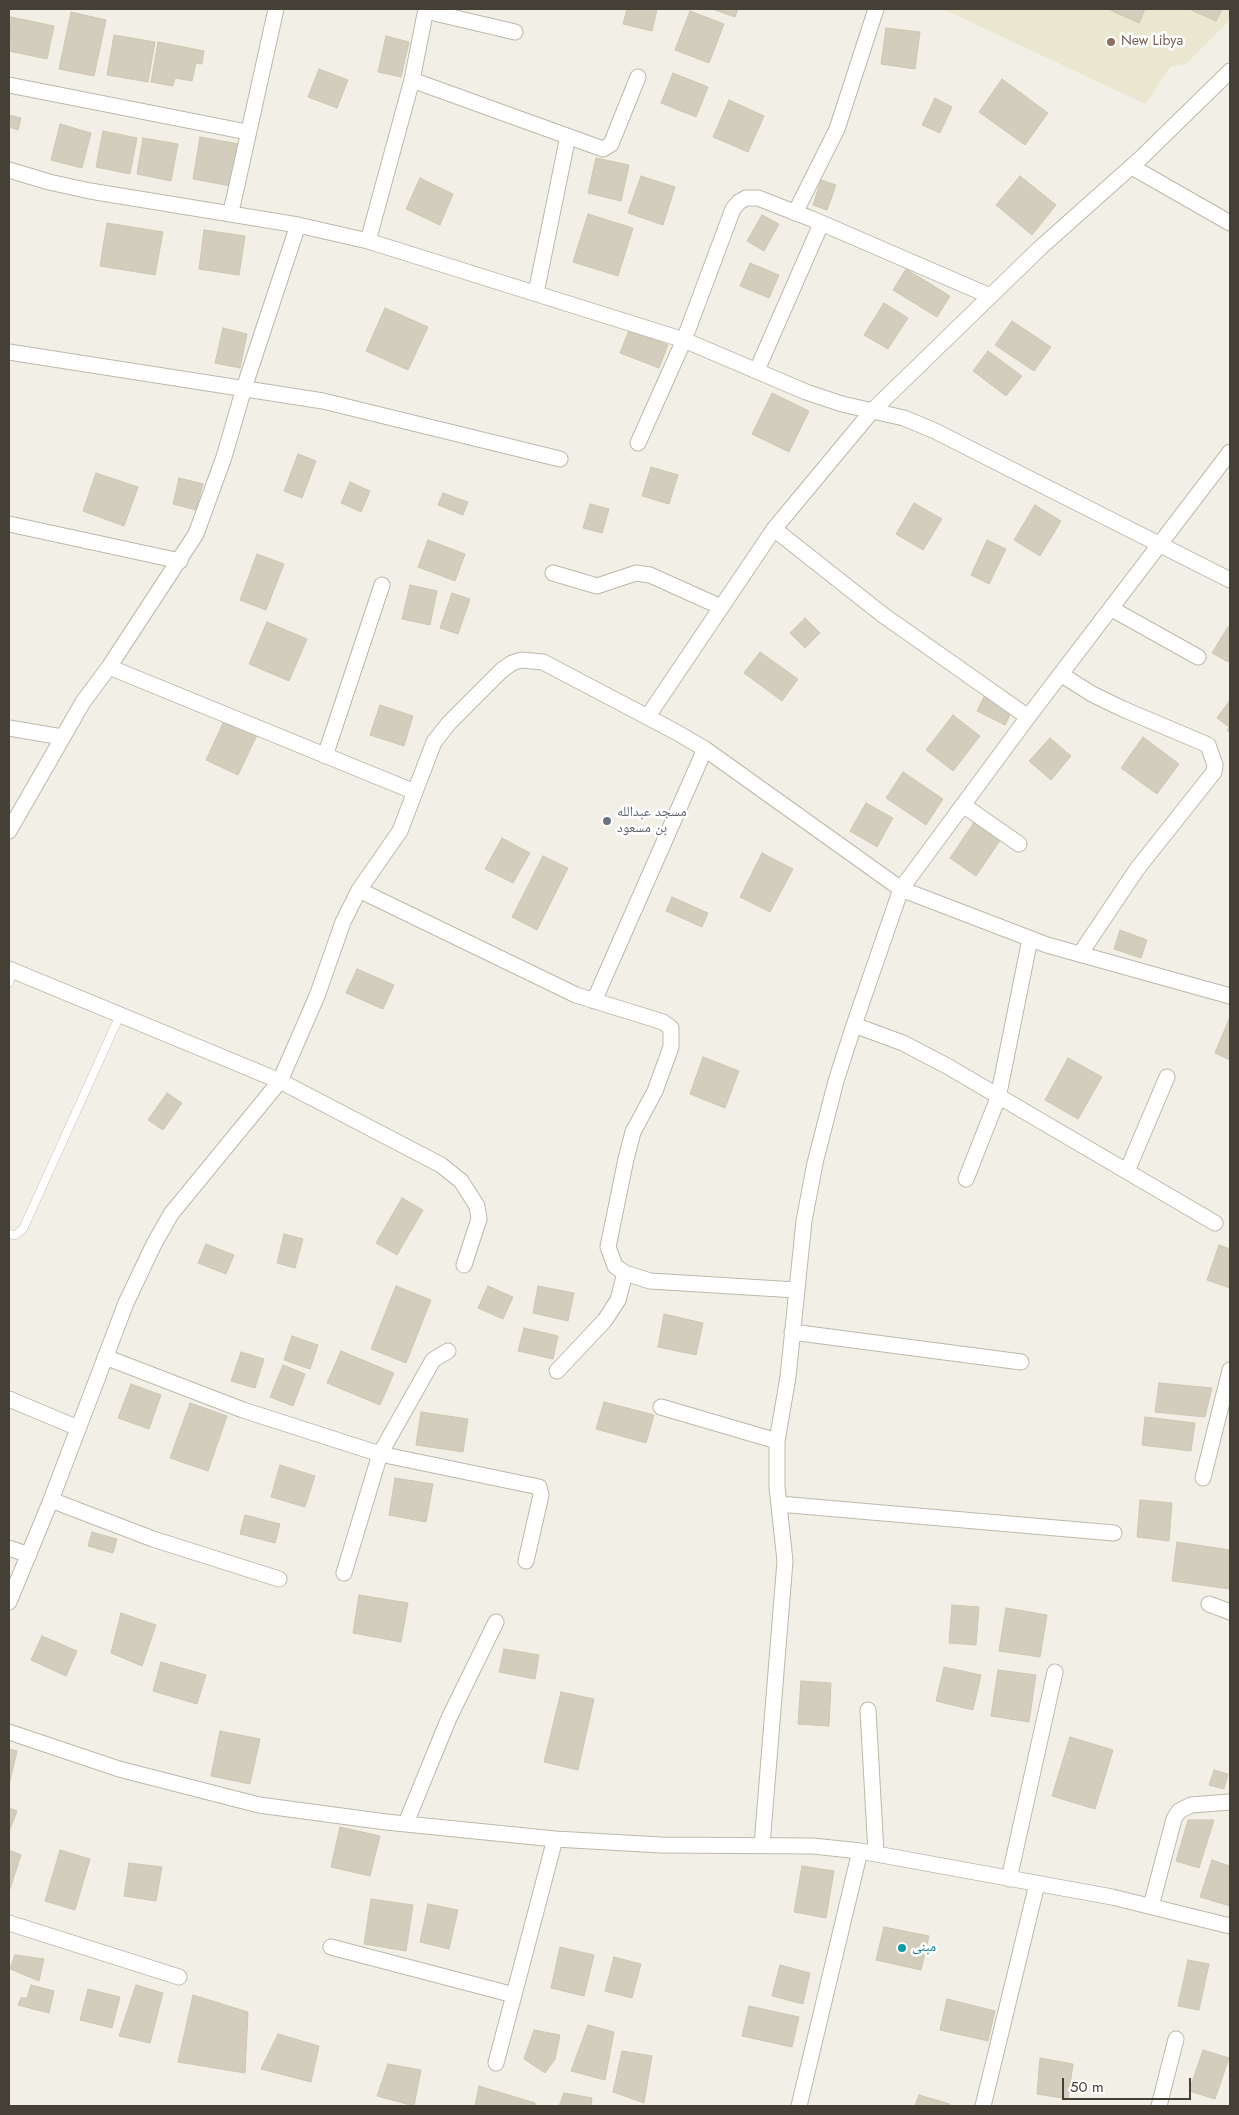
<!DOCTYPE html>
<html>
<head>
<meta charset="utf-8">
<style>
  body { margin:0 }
  #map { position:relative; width:1239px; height:2115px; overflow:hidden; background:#f2f0e6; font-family:Jost,sans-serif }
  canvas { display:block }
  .frame { position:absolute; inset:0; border:10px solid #444036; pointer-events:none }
  .scale { position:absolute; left:1062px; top:2078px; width:129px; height:22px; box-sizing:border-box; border:2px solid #444036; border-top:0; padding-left:6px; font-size:15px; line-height:18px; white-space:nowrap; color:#444036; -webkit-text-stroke:4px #fff; paint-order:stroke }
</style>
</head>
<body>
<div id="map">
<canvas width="1239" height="2115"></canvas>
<div class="frame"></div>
<div class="scale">50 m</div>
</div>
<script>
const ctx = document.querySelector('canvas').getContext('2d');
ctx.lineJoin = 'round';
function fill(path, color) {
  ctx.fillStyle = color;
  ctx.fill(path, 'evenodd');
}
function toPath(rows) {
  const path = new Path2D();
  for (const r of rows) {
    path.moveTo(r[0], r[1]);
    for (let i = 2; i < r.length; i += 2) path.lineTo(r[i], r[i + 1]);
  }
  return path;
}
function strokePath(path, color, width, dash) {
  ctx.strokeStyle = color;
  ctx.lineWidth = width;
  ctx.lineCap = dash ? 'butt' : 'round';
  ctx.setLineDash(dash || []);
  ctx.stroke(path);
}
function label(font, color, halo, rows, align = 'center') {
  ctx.font = font + ' Jost,"Noto Naskh Arabic",sans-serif';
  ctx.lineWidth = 5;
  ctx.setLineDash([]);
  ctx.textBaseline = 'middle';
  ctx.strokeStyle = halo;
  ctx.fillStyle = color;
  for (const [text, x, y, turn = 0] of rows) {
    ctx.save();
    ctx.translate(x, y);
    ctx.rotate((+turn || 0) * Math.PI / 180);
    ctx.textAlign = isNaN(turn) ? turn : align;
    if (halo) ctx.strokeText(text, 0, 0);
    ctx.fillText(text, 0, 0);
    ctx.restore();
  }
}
fill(toPath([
  [943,9,1230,9,1230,20,1186,64,1171,66,1145,104]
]), '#eae7d0');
const building = toPath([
  [627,9,657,9,652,31,623,24,627,9],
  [712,9,738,9,735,17,712,9],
  [1108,9,1145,9,1139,23,1108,9],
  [1189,9,1222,9,1216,21,1189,9],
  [690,11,724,24,709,63,675,50,690,11],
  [71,12,106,20,94,76,59,69,71,12],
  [11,17,54,26,47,59,9,51,11,17],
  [886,28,920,32,915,69,881,64,886,28],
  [114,35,155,42,148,82,107,75,114,35],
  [386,36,409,42,401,77,378,72,386,36],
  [158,42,204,51,202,64,196,63,192,81,175,78,173,86,151,82,158,42],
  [319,69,348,80,337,108,308,97,319,69],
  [673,73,708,87,696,117,661,103,673,73],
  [1002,79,1048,113,1025,145,979,112,1002,79],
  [935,98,952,107,940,133,922,125,935,98],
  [729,100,764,116,748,152,713,137,729,100],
  [9,115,21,118,18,130,9,127,9,115],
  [60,124,91,133,82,168,51,160,60,124],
  [103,131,137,138,130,174,96,167,103,131],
  [200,137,239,144,231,186,193,179,200,137],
  [143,138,178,144,171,181,137,174,143,138],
  [596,158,629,165,621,201,588,193,596,158],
  [641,176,675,187,663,225,628,213,641,176],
  [1020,176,1056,205,1032,235,996,205,1020,176],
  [420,178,453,194,440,225,406,209,420,178],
  [821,180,836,185,827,210,813,205,821,180],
  [588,214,633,228,618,276,573,262,588,214],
  [762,215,779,224,764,251,747,241,762,215],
  [107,223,163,232,155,275,100,266,107,223],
  [204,230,245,236,239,275,199,269,204,230],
  [750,263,779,275,769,298,740,286,750,263],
  [906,269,950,296,937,317,893,290,906,269],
  [884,303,908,318,888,349,864,335,884,303],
  [385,308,428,327,408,370,366,351,385,308],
  [1012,321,1051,347,1034,371,995,345,1012,321],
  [223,328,247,334,240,368,215,363,223,328],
  [629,330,668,345,659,368,620,353,629,330],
  [988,351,1022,376,1006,396,973,371,988,351],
  [772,393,809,411,789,452,752,434,772,393],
  [298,454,316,461,302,498,284,491,298,454],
  [651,467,678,475,669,504,642,496,651,467],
  [96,473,138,487,124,526,83,511,96,473],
  [179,478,203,484,196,510,173,504,179,478],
  [350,482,370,491,361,512,341,503,350,482],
  [443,493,468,502,463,515,438,505,443,493],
  [914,503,942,519,923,550,896,534,914,503],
  [590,504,609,509,602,533,583,528,590,504],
  [1035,505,1061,521,1040,556,1014,540,1035,505],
  [428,540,465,554,455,581,418,567,428,540],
  [987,540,1006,549,989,584,971,575,987,540],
  [257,554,284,564,266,610,240,600,257,554],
  [410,585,437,591,430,625,402,619,410,585],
  [452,593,470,599,458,634,440,628,452,593],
  [805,618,820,633,805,648,790,633,805,618],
  [267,622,307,639,289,681,249,664,267,622],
  [1228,627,1230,628,1230,658,1228,662,1212,653,1228,627],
  [760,652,798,679,782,701,744,673,760,652],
  [984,697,1012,711,1005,725,977,711,984,697],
  [1230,700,1230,733,1227,730,1229,727,1217,718,1230,700],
  [380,705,413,716,404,746,370,735,380,705],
  [953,715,980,736,953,771,926,750,953,715],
  [224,721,257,735,238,775,206,760,224,721],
  [1143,737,1179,764,1157,794,1121,768,1143,737],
  [1050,738,1071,756,1051,780,1029,761,1050,738],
  [903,772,943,799,926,825,886,798,903,772],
  [866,803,893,818,877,847,850,831,866,803],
  [975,821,1001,839,976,876,950,858,975,821],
  [502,838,530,853,513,883,485,869,502,838],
  [762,853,793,869,770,912,740,897,762,853],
  [543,856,568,868,537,930,512,917,543,856],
  [672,897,708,913,702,927,666,911,672,897],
  [1120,930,1147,940,1141,958,1114,949,1120,930],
  [357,969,394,985,383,1009,346,993,357,969],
  [1230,1017,1230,1060,1215,1053,1230,1017],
  [703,1057,739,1071,725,1108,690,1094,703,1057],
  [1068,1058,1102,1077,1078,1119,1045,1100,1068,1058],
  [167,1093,182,1103,163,1130,148,1120,167,1093],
  [402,1198,423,1210,397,1255,376,1243,402,1198],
  [284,1234,303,1239,295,1268,277,1263,284,1234],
  [206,1244,234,1255,226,1274,198,1263,206,1244],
  [1219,1245,1230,1249,1230,1288,1207,1280,1219,1245],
  [396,1286,431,1300,406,1363,371,1349,396,1286],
  [488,1286,513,1297,503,1319,478,1308,488,1286],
  [538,1286,574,1293,568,1321,533,1313,538,1286],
  [664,1314,703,1323,696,1355,658,1347,664,1314],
  [524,1328,558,1336,553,1359,518,1351,524,1328],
  [292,1336,318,1345,310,1369,284,1360,292,1336],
  [341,1351,394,1373,380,1405,327,1383,341,1351],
  [241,1352,264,1359,255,1388,231,1381,241,1352],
  [283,1365,305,1374,293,1406,270,1397,283,1365],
  [1159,1383,1212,1388,1205,1417,1155,1412,1159,1383],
  [131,1384,161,1395,149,1429,118,1418,131,1384],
  [604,1402,654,1415,646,1443,596,1429,604,1402],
  [190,1403,227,1416,208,1471,170,1458,190,1403],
  [421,1412,468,1419,463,1452,416,1445,421,1412],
  [1145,1417,1195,1423,1191,1451,1142,1445,1145,1417],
  [280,1465,315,1476,305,1507,271,1497,280,1465],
  [395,1478,433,1484,426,1522,389,1515,395,1478],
  [1140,1500,1172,1503,1169,1541,1137,1537,1140,1500],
  [245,1515,280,1524,275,1543,240,1534,245,1515],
  [92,1532,117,1539,113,1553,88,1546,92,1532],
  [1177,1542,1230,1550,1230,1589,1172,1581,1177,1542],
  [359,1595,408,1603,401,1642,353,1633,359,1595],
  [952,1605,979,1607,976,1645,949,1643,952,1605],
  [1006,1608,1047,1615,1040,1657,999,1651,1006,1608],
  [121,1613,156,1625,142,1666,111,1653,121,1613],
  [42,1636,77,1651,66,1676,31,1660,42,1636],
  [504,1649,539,1655,535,1679,499,1672,504,1649],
  [161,1662,206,1675,197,1704,153,1691,161,1662],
  [944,1667,981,1675,973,1710,936,1701,944,1667],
  [998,1670,1036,1675,1029,1722,991,1716,998,1670],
  [801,1681,831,1683,829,1726,798,1724,801,1681],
  [561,1692,594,1699,578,1770,544,1762,561,1692],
  [220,1731,260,1739,250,1784,211,1776,220,1731],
  [1070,1737,1113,1750,1095,1809,1052,1796,1070,1737],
  [9,1749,17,1751,9,1785,9,1749],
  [1214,1770,1228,1774,1224,1789,1209,1785,1214,1770],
  [9,1808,17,1811,9,1832,9,1808],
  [1188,1820,1214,1820,1199,1868,1176,1861,1188,1820],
  [340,1827,380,1836,370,1876,331,1867,340,1827],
  [9,1850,21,1855,10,1889,9,1889,9,1850],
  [60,1850,90,1859,75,1910,45,1901,60,1850],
  [1212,1860,1230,1866,1230,1906,1200,1897,1212,1860],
  [129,1863,162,1867,156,1901,124,1896,129,1863],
  [802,1866,834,1871,826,1918,794,1912,802,1866],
  [371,1899,413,1905,406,1951,364,1944,371,1899],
  [428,1904,458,1910,449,1949,420,1942,428,1904],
  [884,1927,929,1936,921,1970,876,1960,884,1927],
  [560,1947,594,1955,584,1996,551,1988,560,1947],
  [15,1955,44,1959,39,1981,10,1969,15,1955],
  [614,1957,641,1964,632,1998,605,1991,614,1957],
  [1188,1960,1209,1964,1199,2010,1178,2006,1188,1960],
  [780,1965,810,1973,803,2004,772,1996,780,1965],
  [31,1985,54,1991,49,2013,18,2005,21,1998,27,1998,31,1985],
  [136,1985,163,1993,150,2043,119,2036,136,1985],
  [88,1989,120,1997,112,2028,80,2020,88,1989],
  [193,1995,248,2012,245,2073,178,2062,193,1995],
  [947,1999,995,2011,988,2041,940,2030,947,1999],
  [749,2006,799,2017,792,2047,742,2036,749,2006],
  [588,2025,614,2032,605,2080,571,2071,588,2025],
  [534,2030,560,2035,555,2059,545,2073,524,2059,534,2030],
  [278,2034,319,2046,311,2082,261,2069,278,2034],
  [1203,2050,1229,2058,1215,2099,1189,2091,1203,2050],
  [622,2051,652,2056,644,2103,613,2092,622,2051],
  [1040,2058,1073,2064,1068,2099,1037,2094,1040,2058],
  [388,2064,421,2070,414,2106,377,2096,388,2064],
  [479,2086,535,2103,535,2106,475,2106,479,2086],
  [564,2093,592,2098,591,2106,559,2106,564,2093],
  [919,2095,950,2104,950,2106,915,2106,919,2095]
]);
fill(building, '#d2cdbc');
strokePath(building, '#cdc6b0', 1);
const lane = toPath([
  [9,983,13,970],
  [9,1234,15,1235,23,1229,120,1015]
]);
const street = toPath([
  [426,11,515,32],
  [412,80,603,149,611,144,638,77],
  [9,85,247,132],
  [1132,167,1230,223],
  [9,170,49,182,90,191,298,225,368,241,684,340,806,392,842,404,904,418,935,431,1230,580],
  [231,212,276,9],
  [795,213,837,129,876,9],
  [368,241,412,80,426,9],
  [536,293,568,136],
  [9,352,323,401,560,459],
  [757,370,821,224],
  [638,443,684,340,733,209,739,202,746,198,758,198,812,219,990,296],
  [9,524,180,561],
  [774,529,883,615,1028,717],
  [553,573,597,586,636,573,650,575,721,607],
  [1112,609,1198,657],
  [109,667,415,792],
  [1062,675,1092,694,1123,709,1208,745,1215,765,1214,772,1137,869,1080,954],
  [648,716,774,529,872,411,1040,248,1141,158,1230,71],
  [9,728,62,737],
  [325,756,382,585],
  [963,805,1019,844],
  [9,831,83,702,109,667,196,534,224,457,244,388,298,225],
  [359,890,576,995,663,1022,671,1028,671,1047,655,1091,633,1132,626,1159,608,1247,615,1266,625,1273,650,1281,796,1290],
  [9,969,280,1081,441,1165,461,1181,477,1206,479,1219,464,1265],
  [594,1001,705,749],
  [854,1025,903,1043,947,1066,1215,1223],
  [1127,1171,1167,1077],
  [966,1179,998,1098,1030,939],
  [792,1332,1021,1362],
  [105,1357,243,1410,380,1454,539,1487,541,1495,526,1561],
  [557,1371,605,1320,618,1300,625,1273],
  [9,1399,78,1428],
  [661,1407,777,1441],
  [1203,1478,1230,1370],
  [51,1500,153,1539,279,1579],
  [779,1504,1114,1533],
  [9,1548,29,1555],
  [344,1573,380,1454,433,1360,448,1351],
  [9,1602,51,1500,126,1303,154,1244,171,1214,280,1081,317,996,343,922,359,890,400,831,434,742,449,723,502,670,512,663,521,660,543,662,676,732,705,749,901,889,1047,945,1230,996],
  [1209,1604,1230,1612],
  [868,1710,876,1853],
  [9,1732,119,1769,259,1805,386,1822,555,1839,661,1845,813,1846,860,1851,1112,1897,1230,1926],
  [406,1823,449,1718,496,1622],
  [762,1845,785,1561,777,1487,777,1441,788,1377,804,1221,815,1163,836,1081,854,1025,901,889,1028,717,1230,452],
  [1009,1879,1055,1672],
  [1151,1906,1174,1819,1179,1811,1191,1805,1230,1802],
  [9,1923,179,1977],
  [331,1947,514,1995],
  [496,2063,555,1839],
  [799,2106,860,1851],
  [983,2106,1037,1884],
  [1159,2106,1176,2039]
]);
strokePath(lane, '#bcb9a9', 9);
strokePath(street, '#bcb9a9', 17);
strokePath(lane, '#fff', 8);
strokePath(street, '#fff', 15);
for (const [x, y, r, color] of [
  [1111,42,5,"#8d6e63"],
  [607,821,5,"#6b7280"],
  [902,1948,5,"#0f9aa8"]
]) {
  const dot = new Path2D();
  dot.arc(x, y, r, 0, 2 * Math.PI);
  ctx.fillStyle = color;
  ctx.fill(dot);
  strokePath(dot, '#fff', 2);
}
label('14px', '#785e54', '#fff', [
  ["New Libya",1121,42]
], 'left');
label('14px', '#5b616d', '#fff', [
  ["مسجد عبدالله",617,813],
  ["بن مسعود",617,829]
], 'left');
label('14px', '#0d838f', '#fff', [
  ["مبنى",912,1948]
], 'left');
</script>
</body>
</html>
